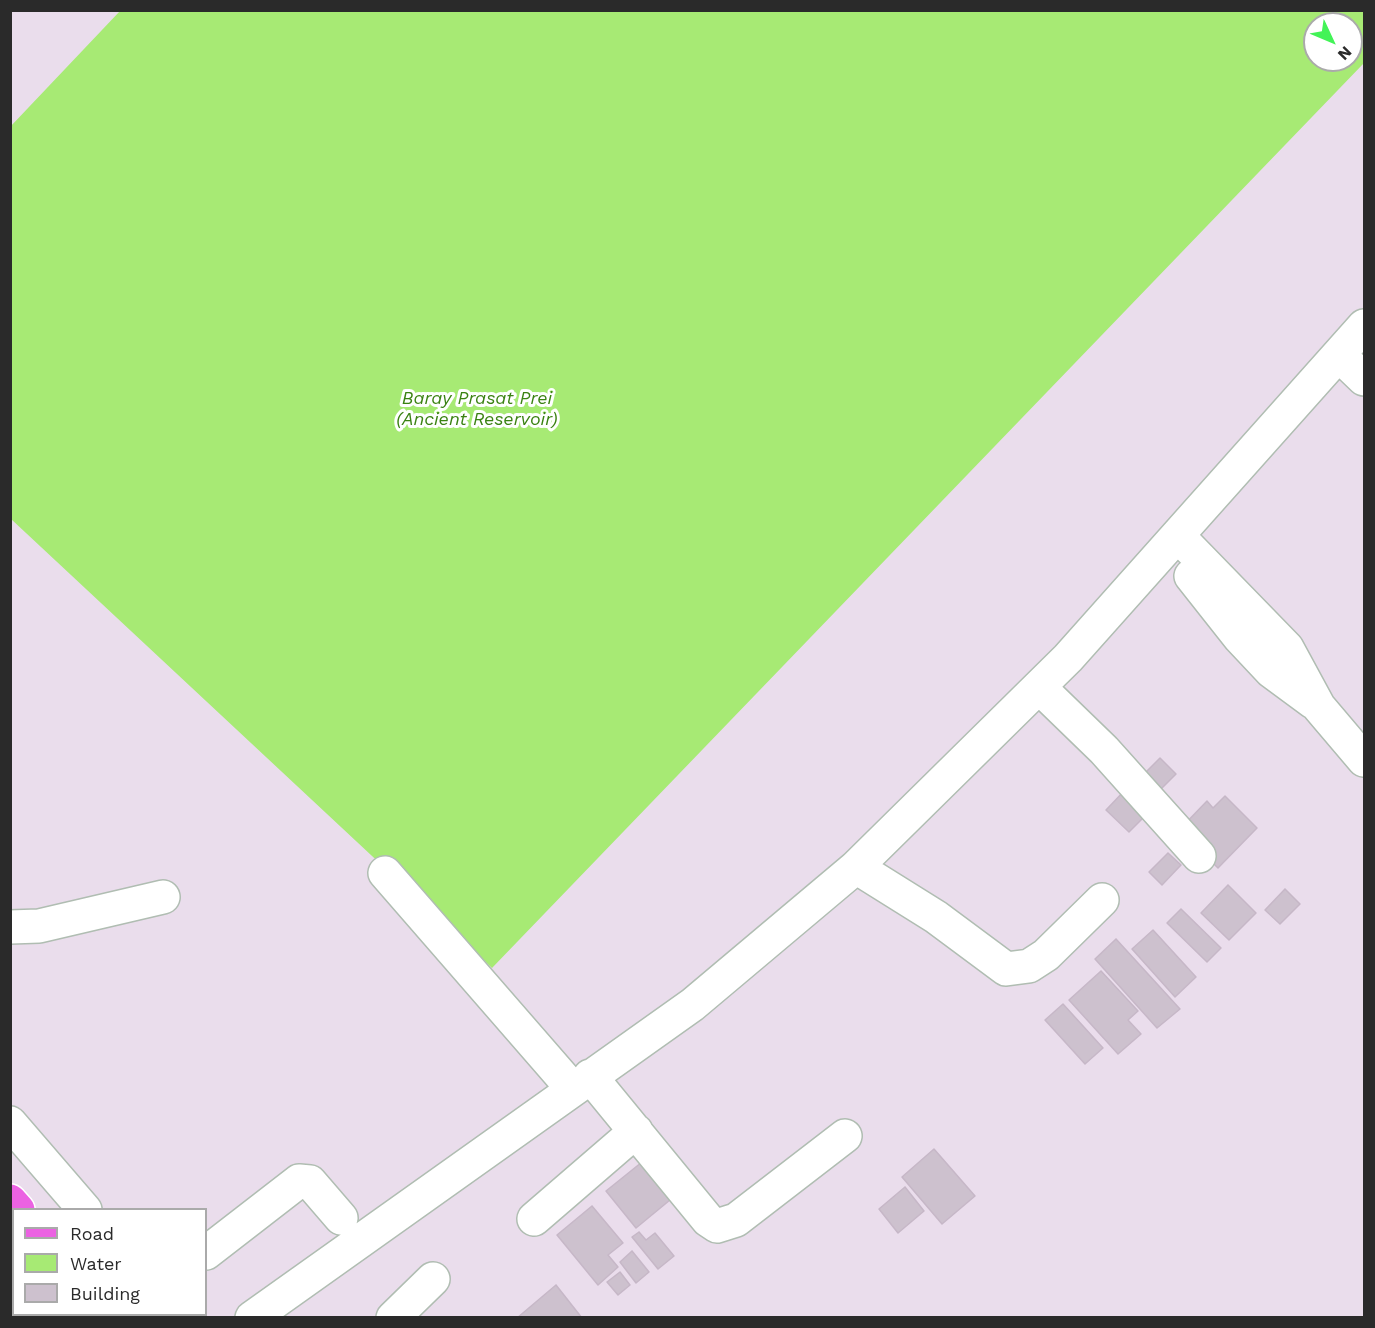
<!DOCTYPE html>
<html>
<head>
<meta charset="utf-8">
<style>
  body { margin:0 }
  #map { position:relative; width:1375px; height:1328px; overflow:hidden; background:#eaddec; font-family:"Work Sans",sans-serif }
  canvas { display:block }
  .frame { position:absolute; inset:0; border:12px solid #2a2a2a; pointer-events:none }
  .legend { position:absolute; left:12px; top:1208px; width:195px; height:108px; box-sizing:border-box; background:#fff; border:2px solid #aaa; margin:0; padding:8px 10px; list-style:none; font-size:18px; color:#2a2a2a }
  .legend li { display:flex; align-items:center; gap:12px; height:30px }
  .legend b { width:30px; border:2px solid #aaa }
  .north { position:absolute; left:1303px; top:12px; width:60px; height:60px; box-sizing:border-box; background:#fff; border:2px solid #aaa; border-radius:50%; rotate:134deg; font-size:16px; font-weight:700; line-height:24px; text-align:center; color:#2a2a2a }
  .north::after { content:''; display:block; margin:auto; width:21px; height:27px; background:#43f357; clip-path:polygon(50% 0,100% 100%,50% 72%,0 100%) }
</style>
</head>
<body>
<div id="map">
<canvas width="1375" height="1328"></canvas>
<div class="frame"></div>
<ul class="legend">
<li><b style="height:8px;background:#eb62e2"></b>Road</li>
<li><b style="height:16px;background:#a7ea74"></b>Water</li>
<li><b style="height:16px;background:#cdc1ce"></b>Building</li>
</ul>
<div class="north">N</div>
</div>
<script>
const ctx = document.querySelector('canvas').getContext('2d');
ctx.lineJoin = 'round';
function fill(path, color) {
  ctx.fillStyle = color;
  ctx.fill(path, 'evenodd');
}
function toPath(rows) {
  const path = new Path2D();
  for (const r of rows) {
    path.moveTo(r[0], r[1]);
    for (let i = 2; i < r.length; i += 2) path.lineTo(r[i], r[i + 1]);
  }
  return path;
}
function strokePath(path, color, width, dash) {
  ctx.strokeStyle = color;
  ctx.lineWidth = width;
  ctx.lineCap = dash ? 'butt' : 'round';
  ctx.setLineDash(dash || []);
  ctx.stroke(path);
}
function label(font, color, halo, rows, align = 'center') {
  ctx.font = font + ' "Work Sans",sans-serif';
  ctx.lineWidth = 6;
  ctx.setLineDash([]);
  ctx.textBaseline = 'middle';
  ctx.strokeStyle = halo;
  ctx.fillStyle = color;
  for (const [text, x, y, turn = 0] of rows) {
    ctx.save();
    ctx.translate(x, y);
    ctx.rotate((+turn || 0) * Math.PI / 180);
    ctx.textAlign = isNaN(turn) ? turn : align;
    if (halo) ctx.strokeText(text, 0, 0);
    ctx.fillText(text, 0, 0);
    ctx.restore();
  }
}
fill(toPath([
  [120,11,1364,11,1364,63,492,968,11,519,10,127],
  [1315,24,1351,24,1351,60,1315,60]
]), '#a7ea74');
const building = toPath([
  [1160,758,1176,774,1161,789,1145,773,1160,758],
  [1126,789,1149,812,1129,832,1106,810,1126,789],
  [1225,796,1257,828,1218,868,1179,830,1207,801,1213,808,1225,796],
  [1168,853,1181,865,1162,885,1149,872,1168,853],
  [1228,885,1256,913,1229,940,1201,913,1228,885],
  [1285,889,1300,904,1280,924,1265,910,1285,889],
  [1181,909,1221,948,1207,962,1167,923,1181,909],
  [1153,930,1196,977,1175,997,1132,949,1153,930],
  [1116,939,1180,1009,1157,1028,1095,959,1116,939],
  [1101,971,1138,1011,1128,1020,1141,1034,1118,1054,1069,1000,1101,971],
  [1063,1004,1103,1048,1085,1064,1045,1020,1063,1004],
  [934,1149,975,1196,942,1224,902,1177,934,1149],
  [647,1158,655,1168,648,1173,670,1200,636,1228,606,1191,647,1158],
  [905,1187,924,1211,898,1233,879,1209,905,1187],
  [592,1206,623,1243,608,1255,618,1267,598,1285,557,1235,592,1206],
  [639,1232,646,1240,655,1233,674,1256,658,1269,632,1237,639,1232],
  [632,1251,649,1272,636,1283,620,1262,632,1251],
  [620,1272,630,1285,618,1295,607,1282,620,1272],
  [556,1285,582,1318,517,1318,556,1285]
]);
fill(building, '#cdc1ce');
strokePath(building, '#c6b7c7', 1.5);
const minor = toPath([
  [1339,355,1364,379],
  [1178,536,1287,648,1319,707,1364,760],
  [1191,576,1240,638,1271,671,1313,702],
  [1039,687,1104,750,1199,856],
  [856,867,936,917,1006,969,1029,966,1046,955,1102,900],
  [385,873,572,1088],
  [10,927,39,926,163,897],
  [590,1076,708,1220,717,1226,736,1220,845,1136],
  [10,1123,85,1210],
  [534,1219,636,1131],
  [206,1253,299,1181,310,1182,341,1218],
  [10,1281,14,1285],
  [39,1314,42,1318],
  [176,1314,178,1318],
  [252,1318,692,1005,856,867,1068,658,1364,326],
  [393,1318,433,1279]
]);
const major = toPath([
  [10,1201,18,1210],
  [109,1314,112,1318]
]);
strokePath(minor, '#b0bdb2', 36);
strokePath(major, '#fff', 36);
strokePath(minor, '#fff', 33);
strokePath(major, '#eb62e2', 33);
label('italic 18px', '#3a8212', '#fff', [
  ["Baray Prasat Prei",477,399],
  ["(Ancient Reservoir)",477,420]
]);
</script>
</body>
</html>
